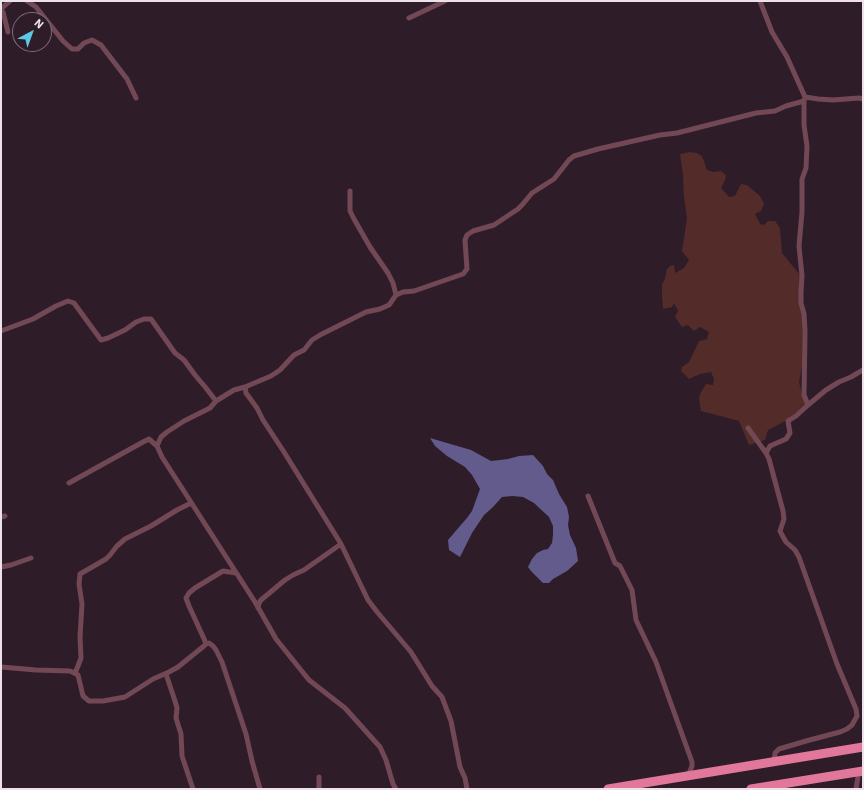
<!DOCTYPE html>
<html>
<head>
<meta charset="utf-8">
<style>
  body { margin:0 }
  #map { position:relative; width:864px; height:790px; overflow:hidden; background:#2e1c29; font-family:"IBM Plex Sans",sans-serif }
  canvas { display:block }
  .frame { position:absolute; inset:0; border:2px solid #ede1ea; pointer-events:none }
  .north { position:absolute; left:12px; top:12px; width:40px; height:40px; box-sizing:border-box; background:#2e1c29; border:1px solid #7a6b76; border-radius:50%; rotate:41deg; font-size:11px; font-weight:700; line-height:16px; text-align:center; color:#ede1ea }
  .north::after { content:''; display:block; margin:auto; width:14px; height:18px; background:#5bc8e6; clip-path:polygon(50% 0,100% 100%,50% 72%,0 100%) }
</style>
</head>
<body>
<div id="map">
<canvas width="864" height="790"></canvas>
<div class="frame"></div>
<div class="north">N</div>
</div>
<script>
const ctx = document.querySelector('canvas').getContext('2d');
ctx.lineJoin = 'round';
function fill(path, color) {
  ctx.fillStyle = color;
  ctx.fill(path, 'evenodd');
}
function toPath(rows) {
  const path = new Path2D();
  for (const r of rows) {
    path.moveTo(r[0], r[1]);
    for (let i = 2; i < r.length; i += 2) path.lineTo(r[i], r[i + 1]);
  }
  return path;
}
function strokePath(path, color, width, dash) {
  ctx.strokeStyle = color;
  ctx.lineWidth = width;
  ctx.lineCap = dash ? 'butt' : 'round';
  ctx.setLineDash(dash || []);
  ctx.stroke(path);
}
fill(toPath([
  [690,152,697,153,702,156,707,170,713,172,721,171,726,175,725,180,721,188,729,197,735,196,741,184,747,185,760,196,764,204,761,211,755,214,760,224,764,225,768,221,775,221,778,225,780,229,782,253,800,275,799,288,799,302,803,318,802,366,799,382,802,395,806,404,789,419,768,430,765,440,749,445,739,421,701,411,699,399,700,394,706,384,713,385,714,379,711,372,700,374,689,379,681,371,682,367,689,362,699,341,707,339,709,332,700,327,694,331,688,325,682,327,675,317,678,311,674,303,672,307,663,309,662,296,662,285,665,278,667,269,670,266,674,265,675,273,684,268,689,260,682,251,684,238,687,218,684,197,683,175,680,154]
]), '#532b29');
fill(toPath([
  [430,438,471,450,491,461,508,459,519,456,533,455,543,466,547,474,553,480,559,494,567,507,569,517,568,525,570,535,576,548,578,561,567,571,553,579,549,583,543,583,531,571,528,567,532,559,537,553,543,550,548,549,552,543,553,535,553,526,549,517,534,503,523,497,512,496,502,497,493,507,484,515,472,533,460,557,449,550,448,540,460,526,467,518,472,511,480,489,472,475,465,467,447,456,435,446]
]), '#625b8c');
strokePath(toPath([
  [27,1,36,7,63,41,72,49,78,49,84,43,92,40,101,45,127,79,136,98],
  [1,9,10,1],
  [1,11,3,12,8,32],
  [409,18,445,1],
  [805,97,818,99,833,100,859,98,863,99],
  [350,191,350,211,354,219,370,247,388,273,393,283,396,295],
  [1,331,33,319,56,306,68,301,74,303,101,340,108,338,125,330,136,322,144,319,151,319,175,353,184,360,195,375,206,388,216,401],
  [245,387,246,393,257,408,263,420,284,452,341,544,304,570,293,575,285,580,261,600,259,603,258,608],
  [808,405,826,390,839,382,851,377,863,370],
  [748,428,766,453,769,459,783,511,784,519,780,531,782,535,786,542,795,550,799,557,837,664,856,709,857,716,852,725,847,729,840,732,806,741,779,749,775,753,774,762],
  [766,453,770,446,786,439,790,433,788,421,796,416,808,405,804,395,805,331,804,314,801,303,801,292,802,276,799,246,802,212,802,179,806,168,807,146,804,125,804,101],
  [69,483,143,442,149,439,157,446],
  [588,496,615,563,620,566,632,590,636,620,656,662,692,762,692,766,688,776],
  [1,517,5,516],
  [341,544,368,600,378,613,411,652,432,686,442,697,451,721,460,767,465,778,467,789],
  [1,567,11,565,31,558],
  [206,644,209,643,213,646,216,650,222,662,246,734,252,761,260,789],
  [1,667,36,670,70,671,78,675,83,696,89,701,103,701,125,697,153,679,169,672,178,667,204,646,206,644,205,641,189,606,186,598,189,593,195,588,223,571,236,573],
  [75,673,78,666,81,658,80,637,82,604,79,584,80,574,106,559,110,555,117,546,125,539,151,526,177,510,191,503],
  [166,674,175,701,177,708,176,718,181,734,182,756,193,789],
  [319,777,319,789],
  [396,789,393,784,386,760,380,747,345,708,309,680,276,639,255,602,162,457,157,446,161,437,167,432,184,421,210,408,216,401,234,390,245,387,271,376,280,370,294,355,304,350,312,340,320,335,366,312,380,309,389,305,396,295,403,292,414,291,463,274,467,269,465,240,467,235,473,231,494,225,518,209,522,205,532,193,554,179,569,160,574,156,598,149,660,135,677,133,756,113,775,111,786,106,804,101,805,97,787,57,772,32,760,1],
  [856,789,859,771]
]), '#734855', 5);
strokePath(toPath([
  [608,789,863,747],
  [751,789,863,771]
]), '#e1779b', 9);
</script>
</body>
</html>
